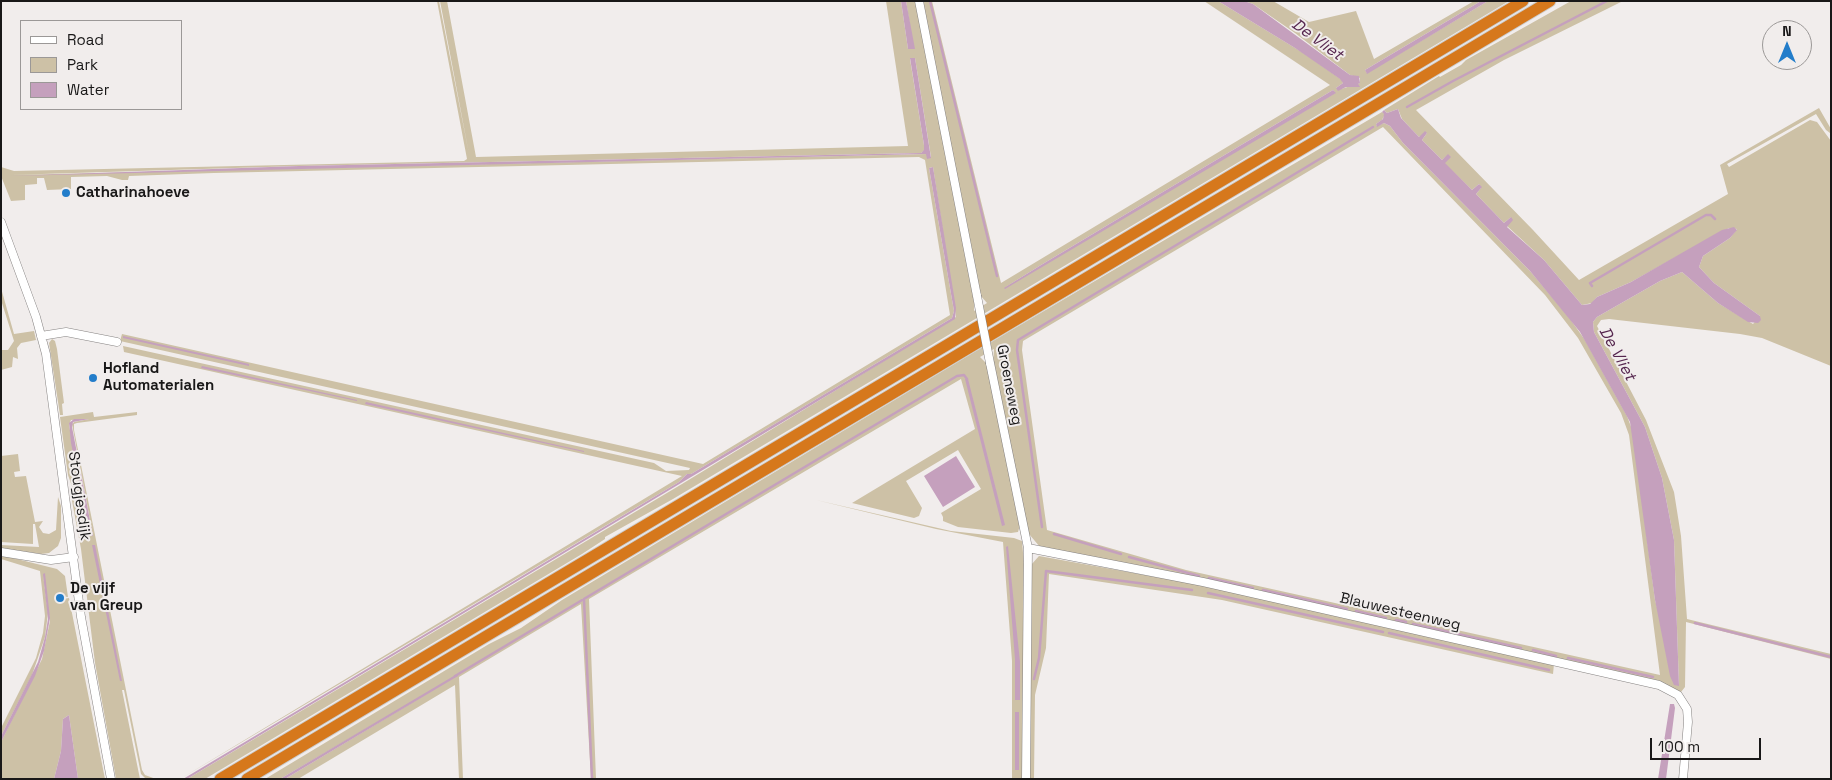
<!DOCTYPE html>
<html>
<head>
<meta charset="utf-8">
<style>
  body { margin:0 }
  #map { position:relative; width:1832px; height:780px; overflow:hidden; background:#f1edec; font-family:"Space Grotesk",sans-serif }
  canvas { display:block }
  .frame { position:absolute; inset:0; border:2px solid #191818; pointer-events:none }
  .legend { position:absolute; left:20px; top:20px; width:162px; height:90px; box-sizing:border-box; background:#f1edec; border:1px solid #9b9897; margin:0; padding:6px 9px; list-style:none; font-size:15px; color:#191818 }
  .legend li { display:flex; align-items:center; gap:10px; height:25px }
  .legend b { width:25px; border:1px solid #9b9897 }
  .north { position:absolute; left:1762px; top:20px; width:50px; height:50px; box-sizing:border-box; background:#f1edec; border:1px solid #9b9897; border-radius:50%; rotate:0deg; font-size:14px; font-weight:700; line-height:20px; text-align:center; color:#191818 }
  .north::after { content:''; display:block; margin:auto; width:18px; height:22px; background:#237dca; clip-path:polygon(50% 0,100% 100%,50% 72%,0 100%) }
  .scale { position:absolute; left:1650px; top:738px; width:111px; height:22px; box-sizing:border-box; border:2px solid #191818; border-top:0; padding-left:6px; font-size:15px; line-height:18px; white-space:nowrap; color:#191818; -webkit-text-stroke:4px #f1edec; paint-order:stroke }
</style>
</head>
<body>
<div id="map">
<canvas width="1832" height="780"></canvas>
<div class="frame"></div>
<ul class="legend">
<li><b style="height:6px;background:#fff"></b>Road</li>
<li><b style="height:14px;background:#cdc1a6"></b>Park</li>
<li><b style="height:14px;background:#c5a0bd"></b>Water</li>
</ul>
<div class="north">N</div>
<div class="scale">100 m</div>
</div>
<script>
const ctx = document.querySelector('canvas').getContext('2d');
ctx.lineJoin = 'round';
function fill(path, color) {
  ctx.fillStyle = color;
  ctx.fill(path, 'evenodd');
}
function toPath(rows) {
  const path = new Path2D();
  for (const r of rows) {
    path.moveTo(r[0], r[1]);
    for (let i = 2; i < r.length; i += 2) path.lineTo(r[i], r[i + 1]);
  }
  return path;
}
function strokePath(path, color, width, dash) {
  ctx.strokeStyle = color;
  ctx.lineWidth = width;
  ctx.lineCap = dash ? 'butt' : 'round';
  ctx.setLineDash(dash || []);
  ctx.stroke(path);
}
function label(font, color, halo, rows, align = 'center') {
  ctx.font = font + ' "Space Grotesk",sans-serif';
  ctx.lineWidth = 4;
  ctx.setLineDash([]);
  ctx.textBaseline = 'middle';
  ctx.strokeStyle = halo;
  ctx.fillStyle = color;
  for (const [text, x, y, turn = 0] of rows) {
    ctx.save();
    ctx.translate(x, y);
    ctx.rotate((+turn || 0) * Math.PI / 180);
    ctx.textAlign = isNaN(turn) ? turn : align;
    if (halo) ctx.strokeText(text, 0, 0);
    ctx.fillText(text, 0, 0);
    ctx.restore();
  }
}
fill(toPath([
  [437,1,439,1,469,154,440,1,447,1,476,157,908,146,886,1,901,1,908,49,913,45,906,1,916,1,974,297,974,311,987,303,980,295,922,1,932,1,1001,283,1330,85,1204,1,1218,1,1305,54,1342,80,1343,83,1336,88,1341,89,1360,83,1360,78,1350,75,1295,33,1253,4,1244,1,1273,1,1309,22,1356,11,1374,59,1474,1,1481,1,1365,70,1367,73,1488,1,1509,1,673,499,605,537,605,539,582,554,205,779,187,779,682,484,956,317,933,167,929,168,954,311,952,318,691,474,687,474,679,482,180,779,682,476,124,352,123,346,654,463,666,471,689,470,690,468,120,341,122,334,703,464,950,315,925,160,919,157,214,173,129,176,128,180,122,180,107,176,71,177,71,189,47,190,44,178,37,178,37,184,25,185,25,200,11,201,1,176,1,167,14,171,464,161,467,159],
  [915,58,931,157,927,158,927,154,10,175,299,166,921,153,925,150,924,145,910,59],
  [1333,90,1335,93,1004,288,1041,265],
  [1571,1,1623,1,1504,60,1416,110,1533,230,1579,280,1728,194,1720,165,1819,108,1831,129,1830,133,1826,130,1816,114,1727,164,1729,167,1810,120,1817,122,1831,141,1831,366,1762,338,1740,334,1609,319,1601,320,1597,326,1646,420,1674,492,1681,536,1687,619,1831,654,1831,659,1686,622,1685,687,1681,692,1040,547,1029,534,993,363,994,349,980,357,988,365,1020,525,1018,532,1011,533,958,527,943,521,943,517,941,513,981,489,958,450,906,481,922,508,919,516,914,518,852,503,975,429,961,379,589,599,596,779,591,779,581,604,459,677,463,779,459,779,455,685,298,779,285,779,458,675,280,779,265,779,489,644,521,628,562,600,976,351,1382,112,1385,114,1382,120,1376,124,1377,126,1384,123,1390,126,1403,143,1530,271,1568,316,1585,340,1627,416,1633,432,1655,600,1679,686,1674,540,1662,478,1645,427,1594,332,1593,322,1597,317,1660,281,1682,272,1718,303,1753,324,1760,316,1714,283,1699,267,1703,256,1730,238,1737,229,1729,228,1631,282,1597,297,1592,303,1582,305,1544,260,1507,226,1511,217,1504,223,1476,194,1481,188,1479,184,1472,190,1444,163,1450,157,1448,155,1442,160,1422,140,1427,133,1419,137,1402,119,1398,109,1387,113,1384,110,1439,76,1440,77,1461,65,1466,60],
  [1383,127,1545,295,1578,338,1621,413,1629,435,1660,675,1186,570,1047,530,1022,350,1023,341],
  [1,288,14,334,34,331,36,340,21,343,17,348,18,359,13,357,12,367,1,370,1,350,8,350,14,341,1,300],
  [52,339,55,341,57,349,64,403,62,404,63,415,60,415,49,343],
  [93,412,94,417,137,412,137,415,77,423,74,424,74,430,142,770,145,775,156,779,145,778,141,774,124,690,122,690,140,779,116,779,95,663,81,549,70,490,81,521,84,520,68,475,60,417],
  [89,419,74,422,72,424,93,536,90,536,69,425,71,420],
  [18,454,20,471,14,472,15,477,26,476,35,522,43,521,39,527,43,533,49,534,56,530,58,497,61,506,61,538,58,546,49,553,41,554,1,548,1,545,39,547,35,524,33,524,33,544,1,542,1,456],
  [816,500,951,531,1014,538,1022,541,1024,564,1023,779,1012,779,1012,661,1003,542,936,529],
  [1,555,57,569,65,576,68,597,58,596,58,600,69,598,105,779,78,779,69,715,63,719,61,751,54,779,1,779,1,742,42,659,50,621,43,574,48,613,45,637,32,675,1,736,1,728,36,658,43,633,45,616,40,571,1,559],
  [1039,556,1195,584,1554,664,1553,674,1222,600,1049,574,1046,648,1035,695,1034,779,1029,779,1031,565]
]), '#cdc1a6');
fill(toPath([
  [901,1,906,1,915,49,908,49],
  [1218,1,1244,1,1253,4,1350,75,1359,76,1360,83,1358,84,1360,87,1346,87,1338,91,1336,88,1343,83,1340,79,1295,48],
  [1481,1,1488,1,1367,74,1365,70],
  [910,58,915,58,931,158,927,159,926,154,10,176,299,166,921,153,924,150,924,145],
  [1333,90,1336,93,1005,289,1004,288,1041,265],
  [1398,109,1401,118,1419,137,1425,131,1427,133,1422,140,1442,160,1448,154,1451,157,1445,163,1472,190,1479,184,1482,187,1476,194,1504,223,1511,217,1513,220,1507,227,1544,260,1582,305,1590,304,1597,297,1631,282,1722,230,1734,227,1737,230,1730,238,1703,256,1699,267,1714,283,1760,316,1761,320,1758,323,1748,322,1718,303,1682,272,1660,281,1597,317,1593,322,1594,332,1645,427,1662,478,1674,540,1679,686,1674,685,1670,676,1655,600,1630,422,1580,332,1530,271,1403,143,1390,126,1384,123,1377,127,1376,124,1383,119,1384,114,1382,112,1384,110,1387,113],
  [933,167,956,308,955,319,292,716,187,779,183,779,679,482,687,474,691,474,952,318,954,311,929,168],
  [123,336,249,364,249,366,123,338],
  [202,366,357,400,357,401,201,368],
  [965,379,968,379,1005,525,1002,526],
  [366,402,584,451,584,452,365,404],
  [74,419,89,419,73,422,72,427,93,536,90,536,71,443,69,423],
  [956,456,975,487,943,507,924,476],
  [92,545,95,545,122,681,120,681],
  [1008,546,1020,662,1020,700,1015,700,1015,659,1006,547],
  [45,573,50,618,44,651,35,676,1,742,1,736,38,662,45,637,48,619,43,574],
  [457,674,458,676,362,733,285,779,280,779],
  [1670,704,1674,704,1675,708,1666,779,1658,779],
  [1015,712,1019,712,1019,770,1015,770],
  [69,715,78,779,54,779,61,751,63,719]
]), '#c5a0bd');
strokePath(toPath([
  [930,1,997,276],
  [1407,107,1453,81,1607,1],
  [1592,286,1590,283,1706,215,1711,215,1715,219],
  [1042,527,1017,350,1018,340,1373,127],
  [1054,534,1121,554],
  [1129,557,1199,576],
  [1209,578,1253,588],
  [1263,590,1347,609],
  [1208,593,1383,632],
  [584,599,592,779],
  [1356,611,1386,618],
  [1396,620,1406,622],
  [1695,623,1831,657],
  [1413,624,1521,648],
  [1389,633,1549,670],
  [1533,650,1556,656],
  [1568,658,1653,677],
  [455,676,957,376,964,375,967,379],
  [1034,679,1039,658,1046,571,1192,590]
]), '#c5a0bd', 2.5);
const minor = toPath([
  [919,1,977,296],
  [1,222,36,317,46,354,81,617,111,779],
  [41,336,66,332,117,342],
  [990,363,1028,548,1026,779],
  [1028,548,1203,582,1659,685,1678,695,1687,709,1688,722,1683,779],
  [1,552,51,560,74,557]
]);
const highway = toPath([
  [220,779,1523,1],
  [247,779,1550,1]
]);
strokePath(minor, '#868382', 9);
strokePath(highway, '#ccc', 13);
strokePath(minor, '#fff', 8);
strokePath(highway, '#d6781c', 11);
const minorBridge = toPath([
  [977,296,990,363]
]);
strokePath(minorBridge, '#868382', 9, []);
strokePath(minorBridge, '#fff', 8);
for (const [x, y, r, color] of [
  [66,193,5,"#237dca"],
  [93,378,5,"#237dca"],
  [60,598,5,"#237dca"]
]) {
  const dot = new Path2D();
  dot.arc(x, y, r, 0, 2 * Math.PI);
  ctx.fillStyle = color;
  ctx.fill(dot);
  strokePath(dot, '#f1edec', 2);
}
label('bold 15px', '#191818', '#f1edec', [
  ["Catharinahoeve",76,193],
  ["Hofland",103,369],
  ["Automaterialen",103,386],
  ["De vijf",70,589],
  ["van Greup",70,606]
], 'left');
label('15px', '#191818', '#f1edec', [
  ["Groeneweg",1009,385,79],
  ["Stougjesdijk",79,496,82],
  ["Blauwesteenweg",1400,612,13]
]);
label('italic 16px', '#56274f', '#f1edec', [
  ["De Vliet",1317,40,36],
  ["De Vliet",1617,354,61]
]);
</script>
</body>
</html>
